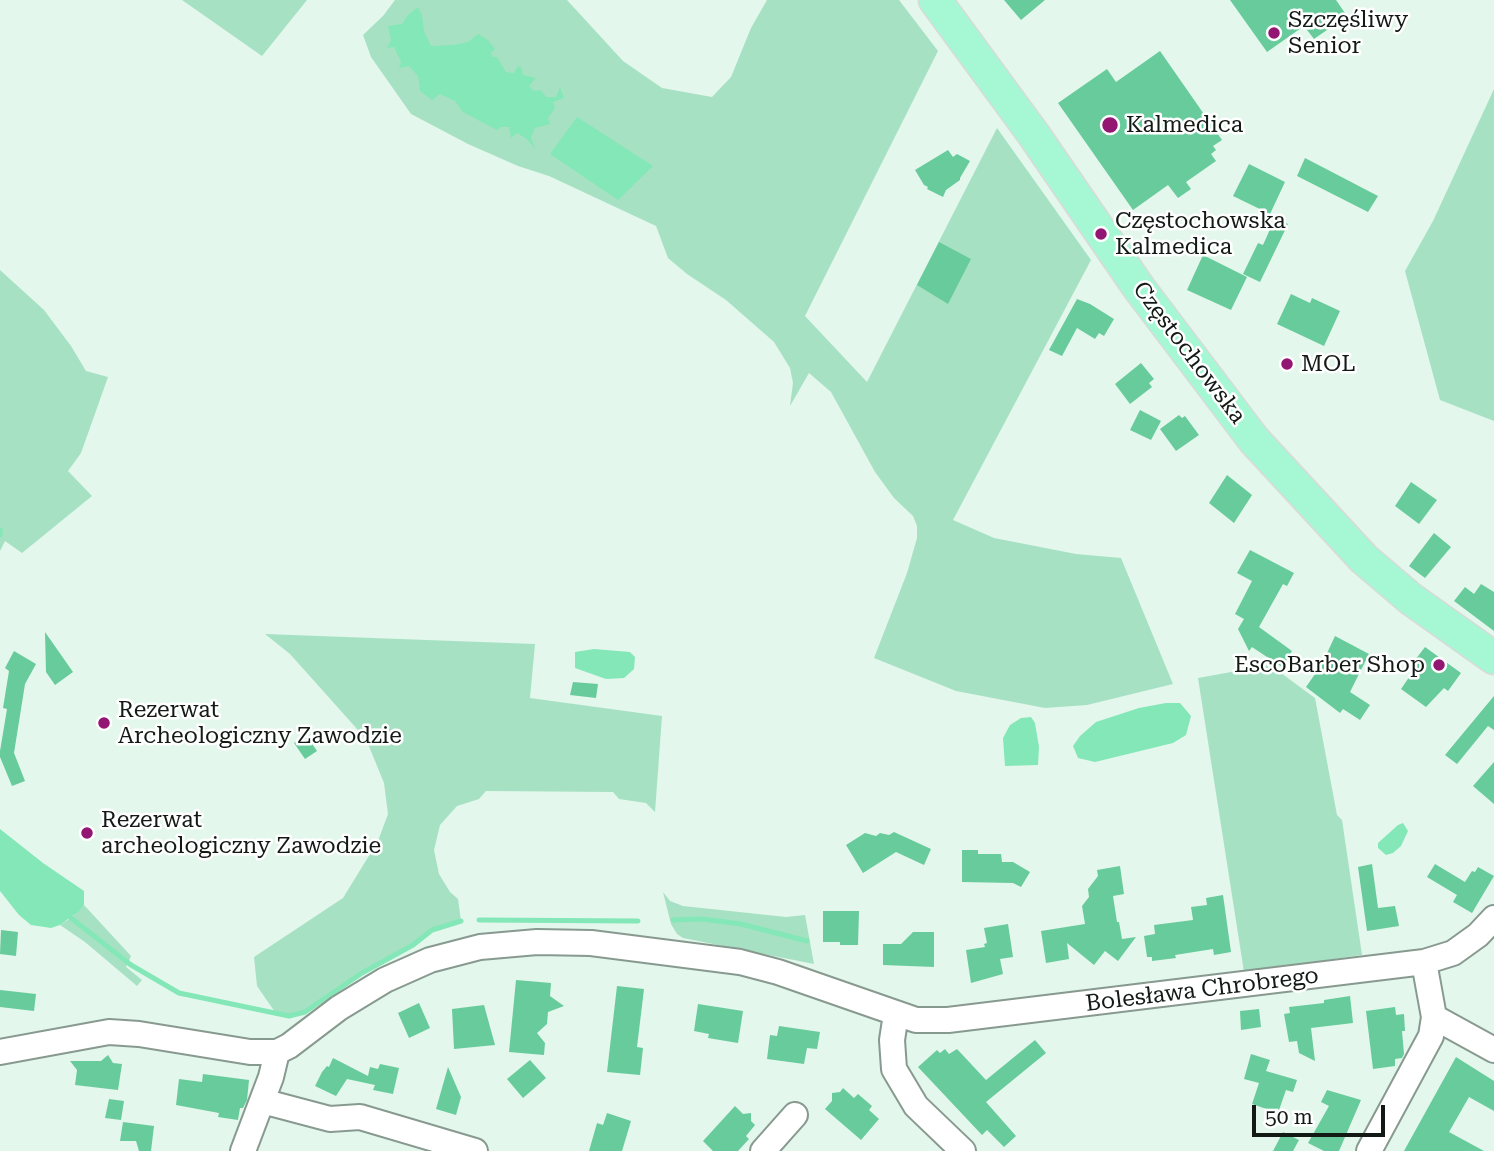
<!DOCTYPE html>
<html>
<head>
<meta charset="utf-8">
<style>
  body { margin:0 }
  #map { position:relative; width:1494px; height:1151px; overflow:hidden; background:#e3f7ec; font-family:"Roboto Serif",serif }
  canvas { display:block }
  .scale { position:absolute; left:1252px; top:1105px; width:133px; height:32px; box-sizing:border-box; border:4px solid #131a16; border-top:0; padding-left:9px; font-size:21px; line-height:24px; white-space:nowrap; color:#131a16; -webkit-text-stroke:5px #fff; paint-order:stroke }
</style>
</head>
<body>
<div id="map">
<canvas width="1494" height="1151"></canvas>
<div class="scale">50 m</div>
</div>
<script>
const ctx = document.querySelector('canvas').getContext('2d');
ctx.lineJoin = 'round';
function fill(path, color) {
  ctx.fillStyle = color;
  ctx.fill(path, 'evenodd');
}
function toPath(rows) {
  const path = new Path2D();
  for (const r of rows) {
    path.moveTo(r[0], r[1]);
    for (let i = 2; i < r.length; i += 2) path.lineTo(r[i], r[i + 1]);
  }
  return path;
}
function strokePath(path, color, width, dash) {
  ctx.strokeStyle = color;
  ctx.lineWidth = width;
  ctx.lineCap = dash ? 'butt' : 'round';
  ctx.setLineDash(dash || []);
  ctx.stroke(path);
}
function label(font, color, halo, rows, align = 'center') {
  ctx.font = font + ' "Roboto Serif",serif';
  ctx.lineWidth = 5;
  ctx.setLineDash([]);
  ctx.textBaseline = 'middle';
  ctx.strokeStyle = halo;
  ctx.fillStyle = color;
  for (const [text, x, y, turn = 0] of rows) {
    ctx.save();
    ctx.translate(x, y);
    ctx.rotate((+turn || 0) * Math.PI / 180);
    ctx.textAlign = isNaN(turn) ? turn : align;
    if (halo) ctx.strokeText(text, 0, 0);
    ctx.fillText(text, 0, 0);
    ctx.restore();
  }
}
fill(toPath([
  [182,0,307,0,262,56],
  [395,0,567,0,623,61,662,88,712,97,731,77,751,28,767,0,899,0,938,51,805,316,867,382,997,128,1091,260,953,520,994,538,1076,554,1121,558,1173,684,1087,705,1045,708,956,691,874,658,907,573,917,538,917,526,913,516,894,498,875,472,831,392,809,373,790,406,793,383,790,368,774,342,726,300,687,274,668,258,656,226,549,176,518,166,468,144,411,114,371,57,363,35,383,16],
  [1494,89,1494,421,1440,400,1405,271,1433,221],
  [0,270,44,310,71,346,86,371,108,377,81,453,68,471,92,496,22,553,5,541,0,551],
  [265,634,535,644,530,698,662,716,655,812,646,803,619,799,613,792,486,791,479,799,457,806,440,825,434,850,439,874,450,892,458,899,461,921,432,930,413,945,362,973,305,1012,289,1016,277,1015,257,986,254,957,343,898,378,841,388,814,384,783,366,739,290,654],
  [1270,665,1315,698,1337,815,1342,820,1362,955,1244,972,1198,678],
  [663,892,670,901,683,906,786,917,805,915,814,964,683,938,677,934,671,924],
  [84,905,131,956,126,967,142,980,137,986,85,942,60,925,71,918]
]), '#a7e1c3');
fill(toPath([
  [418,7,422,15,424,31,431,46,454,45,468,42,478,34,488,40,495,49,491,53,493,57,497,57,506,72,514,73,518,66,522,68,523,75,536,78,529,86,534,91,541,90,546,97,556,97,560,87,564,98,553,102,555,108,548,118,550,124,535,128,531,138,535,149,527,139,517,133,511,138,509,127,501,127,497,130,463,112,455,101,440,94,432,100,420,91,418,76,409,66,399,68,401,62,394,47,387,48,391,40,388,26,402,24,408,15],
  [577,117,653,166,618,200,550,154],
  [594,649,630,652,635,657,634,669,624,678,606,679,575,668,575,652],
  [1166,703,1180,703,1191,716,1186,735,1173,743,1095,762,1078,758,1073,746,1080,736,1096,722,1139,708],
  [1031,717,1035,723,1039,747,1038,765,1005,766,1003,738,1010,725,1021,718],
  [1403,823,1408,831,1401,846,1393,853,1386,855,1378,848,1378,843,1398,825],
  [0,829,43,863,84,891,84,905,78,912,60,925,51,928,31,925,19,915,0,891]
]), '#84e7b7');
strokePath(toPath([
  [0,530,0,535],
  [71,918,131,965,179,993,289,1016,305,1012,362,973,413,945,432,930,461,921],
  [479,920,638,921],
  [673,920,702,919,741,924,807,941]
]), '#84e7b7', 5);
fill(toPath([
  [1004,0,1045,0,1021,20],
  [1230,0,1336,0,1347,16,1314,39,1304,26,1267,52],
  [1160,51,1222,140,1213,146,1216,150,1211,154,1216,161,1186,182,1191,189,1178,198,1168,185,1133,210,1058,103,1107,69,1116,82],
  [948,150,953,157,957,154,970,161,960,178,960,180,946,190,943,197,927,189,928,187,924,185,915,170],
  [1305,158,1378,196,1368,212,1297,176],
  [1249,164,1285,182,1270,214,1233,196],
  [1275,218,1288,224,1260,282,1243,274,1258,243,1263,245],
  [939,242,971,259,948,304,917,285],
  [1203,255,1247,277,1231,310,1187,290],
  [1291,294,1310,303,1312,298,1340,311,1324,346,1277,324],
  [1077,299,1090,304,1114,319,1104,336,1099,333,1095,339,1077,328,1062,356,1049,350],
  [1141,363,1154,379,1149,383,1152,387,1130,404,1115,384],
  [1140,410,1161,421,1151,440,1130,430],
  [1179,415,1182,418,1185,416,1199,435,1176,451,1160,429],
  [1227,475,1252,495,1234,523,1209,503],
  [1411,482,1437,500,1419,524,1395,506],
  [1434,533,1451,547,1425,578,1409,566],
  [1250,550,1294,573,1287,586,1283,584,1259,627,1292,651,1282,667,1252,647,1249,651,1238,629,1244,619,1235,614,1252,581,1237,573],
  [1481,584,1494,592,1494,631,1454,601,1465,587,1474,594],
  [45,632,73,672,55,685,46,672],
  [1335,636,1369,654,1350,692,1370,705,1360,720,1343,709,1340,713,1306,687,1322,664],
  [1425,647,1461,673,1448,691,1444,688,1426,707,1401,689,1416,667,1412,664],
  [14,651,36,664,25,684,14,753,25,781,12,786,0,757,0,751,7,709,3,708,9,671,5,668],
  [573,682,598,684,596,698,570,695],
  [1494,696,1494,730,1488,726,1457,764,1445,755],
  [306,735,317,751,305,759,294,743],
  [1494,762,1494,804,1473,786],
  [894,832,931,849,924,865,896,852,863,873,846,845,865,833,876,836,880,833,889,835],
  [962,850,978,850,978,854,1001,854,1002,862,1013,862,1030,872,1021,887,1013,883,962,882],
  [1372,864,1378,908,1395,906,1399,926,1367,931,1358,867],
  [1435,864,1465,882,1472,871,1475,872,1478,867,1494,876,1472,913,1453,902,1457,895,1427,877],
  [1120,866,1124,894,1113,896,1117,922,1119,922,1122,939,1136,937,1118,961,1105,951,1094,965,1067,943,1069,959,1046,963,1041,931,1085,924,1082,906,1089,897,1088,889,1098,876,1097,870],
  [1223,895,1231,952,1214,955,1213,949,1175,955,1176,958,1152,961,1152,957,1147,957,1144,936,1155,934,1154,925,1193,920,1191,907,1207,905,1206,898],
  [823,911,859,911,858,945,840,945,840,942,823,942],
  [1008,924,1013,957,1000,959,1003,974,971,983,966,950,985,947,984,944,987,943,984,928],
  [1,930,18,932,16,956,0,954],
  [913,932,934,932,934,967,883,965,883,944,901,944],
  [516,980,551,983,550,996,564,1006,548,1012,547,1024,537,1033,545,1043,544,1055,509,1052],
  [617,986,644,989,637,1047,643,1048,640,1075,607,1072],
  [0,990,36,994,34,1011,0,1007],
  [1350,996,1353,1023,1311,1028,1315,1061,1299,1053,1297,1041,1289,1042,1284,1014,1290,1013,1289,1007,1324,1003,1324,1000],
  [419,1003,430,1028,409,1038,398,1013],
  [698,1004,743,1011,738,1043,708,1038,709,1034,694,1031],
  [484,1005,495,1045,454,1049,452,1009],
  [1395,1007,1396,1015,1404,1014,1405,1031,1402,1031,1404,1054,1402,1058,1395,1059,1395,1066,1373,1069,1366,1011],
  [1259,1009,1261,1027,1241,1030,1240,1011],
  [779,1026,820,1032,817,1049,807,1048,804,1064,767,1059,770,1035,777,1036],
  [1035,1040,1046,1053,986,1102,1016,1136,1004,1147,987,1130,982,1135,918,1067,937,1050,940,1053,945,1049,949,1054,957,1049,986,1080],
  [1251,1054,1270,1060,1266,1071,1297,1080,1293,1092,1286,1090,1278,1113,1252,1104,1259,1083,1244,1079],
  [108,1055,113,1063,122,1064,118,1090,75,1085,77,1070,70,1061,101,1061],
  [1456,1057,1494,1081,1494,1111,1469,1097,1449,1132,1484,1151,1404,1151],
  [333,1058,368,1076,370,1067,378,1069,380,1064,399,1068,393,1094,373,1090,375,1085,347,1079,336,1096,315,1086,322,1072,327,1066,329,1067],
  [530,1060,546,1078,523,1098,507,1079],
  [448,1067,461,1097,456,1115,436,1109],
  [203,1074,249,1080,247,1100,243,1108,240,1108,238,1120,218,1117,219,1113,176,1105,179,1079,202,1082],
  [843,1088,854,1098,858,1094,872,1106,869,1110,879,1119,861,1140,825,1109,832,1101,832,1093,840,1092],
  [1327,1090,1361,1100,1339,1151,1324,1151,1308,1143,1329,1106,1321,1102],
  [109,1099,124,1101,121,1120,105,1118],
  [735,1106,743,1114,751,1113,751,1121,755,1125,746,1136,749,1139,738,1151,713,1151,703,1141],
  [607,1113,631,1121,622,1151,589,1151,597,1123,603,1125],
  [123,1122,154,1126,151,1151,139,1151,136,1141,120,1141],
  [1283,1132,1299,1140,1293,1151,1273,1151]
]), '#68cb9c');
const minor = toPath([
  [896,1014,892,1040,894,1069,916,1106,963,1151],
  [1434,1017,1494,1050],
  [0,1052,109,1032,139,1034,250,1052,277,1052,289,1046,339,1008,385,980,430,960,480,947,537,942,591,943,740,962,778,972,916,1020,948,1020,1424,962,1453,953,1478,935,1494,918],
  [262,1101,330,1119,360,1117,475,1151],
  [243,1151,271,1077,277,1052],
  [763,1151,795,1115],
  [1369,1151,1431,1036,1434,1017,1424,962]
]);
const major = toPath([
  [935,0,1034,135,1139,288,1254,440,1364,559,1411,599,1494,658]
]);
strokePath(minor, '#889a90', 28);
strokePath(major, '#d9dada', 35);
strokePath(minor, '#fff', 24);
strokePath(major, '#a6f7d3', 32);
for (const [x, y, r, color] of [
  [1274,33,7,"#921672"],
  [1110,125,9,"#921672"],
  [1101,234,7,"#921672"],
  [1287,364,7,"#921672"],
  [1439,665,7,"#921672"],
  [104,723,7,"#921672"],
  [87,833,7,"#921672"]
]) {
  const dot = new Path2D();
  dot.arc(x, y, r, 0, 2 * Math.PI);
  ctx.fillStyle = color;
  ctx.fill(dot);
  strokePath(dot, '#fff', 2.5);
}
label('23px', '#131a16', '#fff', [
  ["Szczęśliwy",1288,20],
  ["Senior",1288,46],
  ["Kalmedica",1126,125],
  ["Częstochowska",1115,221],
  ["Kalmedica",1115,247],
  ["MOL",1301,364],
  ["EscoBarber Shop",1425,665,"right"],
  ["Rezerwat",118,710],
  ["Archeologiczny Zawodzie",118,736],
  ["Rezerwat",101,820],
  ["archeologiczny Zawodzie",101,846]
], 'left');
label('23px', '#131a16', '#fff', [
  ["Częstochowska",1189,353,53],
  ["Bolesława Chrobrego",1202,990,-7]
]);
</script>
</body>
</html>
